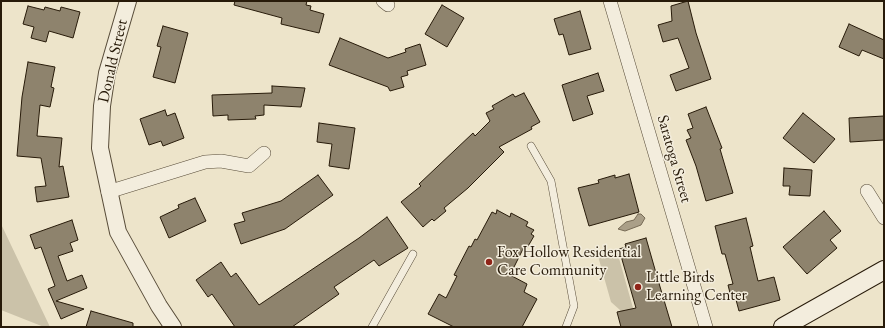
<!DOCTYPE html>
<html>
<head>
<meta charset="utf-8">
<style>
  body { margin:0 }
  #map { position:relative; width:885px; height:328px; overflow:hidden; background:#ede4ca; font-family:"EB Garamond",serif }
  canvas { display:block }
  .frame { position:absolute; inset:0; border:2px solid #271a09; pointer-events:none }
</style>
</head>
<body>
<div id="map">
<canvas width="885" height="328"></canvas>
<div class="frame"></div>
</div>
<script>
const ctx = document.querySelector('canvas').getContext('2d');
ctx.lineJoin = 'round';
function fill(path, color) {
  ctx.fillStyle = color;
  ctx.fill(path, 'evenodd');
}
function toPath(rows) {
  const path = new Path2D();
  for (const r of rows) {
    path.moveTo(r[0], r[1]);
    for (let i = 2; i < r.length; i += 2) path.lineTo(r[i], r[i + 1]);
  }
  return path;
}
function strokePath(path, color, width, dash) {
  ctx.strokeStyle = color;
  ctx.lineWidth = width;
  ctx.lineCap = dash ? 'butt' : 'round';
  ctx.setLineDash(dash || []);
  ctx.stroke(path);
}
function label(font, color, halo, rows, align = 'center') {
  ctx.font = font + ' "EB Garamond",serif';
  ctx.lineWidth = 3;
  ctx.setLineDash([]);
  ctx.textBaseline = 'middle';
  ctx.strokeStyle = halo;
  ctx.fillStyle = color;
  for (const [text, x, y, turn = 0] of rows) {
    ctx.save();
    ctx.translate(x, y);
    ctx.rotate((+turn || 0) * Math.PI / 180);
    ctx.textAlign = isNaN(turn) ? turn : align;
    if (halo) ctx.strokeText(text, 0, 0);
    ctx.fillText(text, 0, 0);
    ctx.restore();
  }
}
fill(toPath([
  [1,224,50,327,44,327,1,310],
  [617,251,633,308,629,313,621,315,620,310,611,302,598,256]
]), '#cbc2a9');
const water = toPath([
  [638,214,641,214,645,218,641,225,625,231,618,229,626,222,634,220,638,214]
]);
fill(water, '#aa9f88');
strokePath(water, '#766a55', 1);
const building = toPath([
  [235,1,307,1,306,5,311,6,310,10,324,14,319,33,281,24,282,18,234,5,235,1],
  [688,1,696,33,711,79,676,91,670,75,689,68,678,38,663,42,658,25,672,21,671,6,688,1],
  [442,5,464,18,447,47,425,34,442,5],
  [28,6,44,10,45,7,60,11,61,7,80,12,73,38,49,31,46,42,31,38,34,27,23,24,28,6],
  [580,11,591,49,569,55,563,34,559,35,554,19,580,11],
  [849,24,884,40,884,59,862,50,859,56,839,47,849,24],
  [163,26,188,33,175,83,153,77,161,47,157,46,163,26],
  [340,38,388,58,406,52,405,49,420,44,426,65,407,71,408,75,401,77,404,87,390,91,388,87,329,65,340,38],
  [28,62,55,67,51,87,54,88,50,107,40,105,37,136,62,138,59,167,63,166,69,197,37,202,35,187,46,186,41,158,17,156,22,97,28,62],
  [598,73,604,91,587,96,593,114,573,121,562,85,598,73],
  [272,86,305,88,301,107,264,105,264,115,255,116,256,119,228,120,228,115,213,116,212,95,272,93,272,86],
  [524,93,540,122,531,127,532,129,499,147,504,152,468,188,444,208,446,211,434,221,432,219,423,227,401,202,421,186,419,184,473,133,475,136,490,121,486,113,494,109,492,106,513,94,515,97,524,93],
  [706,107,722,148,720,149,733,193,706,201,696,166,686,140,691,138,687,130,693,128,688,114,706,107],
  [165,110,167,116,175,113,184,138,163,146,161,141,149,145,140,119,165,110],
  [803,113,835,139,814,163,783,138,803,113],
  [884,116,884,140,850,142,849,118,884,116],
  [319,123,355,128,349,169,329,166,332,144,317,142,319,123],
  [784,168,812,170,810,196,789,195,790,186,783,186,784,168],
  [629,174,639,212,589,226,578,188,599,183,598,180,615,175,615,178,629,174],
  [318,175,333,195,285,229,241,244,234,224,245,221,242,213,281,201,318,175],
  [195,198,206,221,169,238,160,217,179,208,178,205,195,198],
  [497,210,510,217,511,213,528,222,526,226,534,230,531,234,534,236,527,248,524,247,510,275,527,284,524,292,537,299,522,327,454,327,428,314,439,294,446,298,457,276,454,275,469,246,471,247,475,239,477,240,492,212,496,214,497,210],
  [824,211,841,231,830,240,837,248,807,274,783,247,824,211],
  [387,217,408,248,379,266,374,260,334,287,339,294,292,327,235,327,212,294,208,297,196,280,221,262,231,277,236,273,259,305,359,238,387,217],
  [746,218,753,246,750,247,758,281,774,277,780,300,739,311,735,296,731,297,728,285,733,284,725,254,722,254,715,226,746,218],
  [72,220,78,240,70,243,73,251,58,256,67,281,82,275,87,288,56,301,84,309,61,319,48,289,55,286,41,247,35,249,30,235,72,220],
  [646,238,658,280,672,327,621,327,617,312,636,308,619,249,626,247,625,244,646,238],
  [91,311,133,323,133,327,86,327,91,311]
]);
fill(building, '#8e836d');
strokePath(building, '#271a09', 1);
const service = toPath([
  [531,146,551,181,574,306,566,327],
  [372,327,413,254]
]);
const minor = toPath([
  [383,1,388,5],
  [610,1,706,327],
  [867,191,884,218],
  [108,192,205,162,221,161,249,166,264,153]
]);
const tertiary = toPath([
  [128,1,107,73,102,106,100,148,118,232,159,306,173,327]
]);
const secondary = toPath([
  [783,327,884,270]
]);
strokePath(service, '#584c39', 8);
strokePath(minor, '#584c39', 14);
strokePath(tertiary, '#584c39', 18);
strokePath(secondary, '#271a09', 20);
strokePath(service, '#f3eddd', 7);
strokePath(minor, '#f3eddd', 13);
strokePath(tertiary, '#f3eddd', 16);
strokePath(secondary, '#f3eddd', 18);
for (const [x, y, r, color] of [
  [489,262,4,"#8f2418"],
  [638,287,4,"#8f2418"]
]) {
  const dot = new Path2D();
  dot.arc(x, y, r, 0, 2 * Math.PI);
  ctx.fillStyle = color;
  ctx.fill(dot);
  strokePath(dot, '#f3eddd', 1.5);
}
label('16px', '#271a09', '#f3eddd', [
  ["Donald Street",113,61,-77],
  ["Saratoga Street",674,159,74]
]);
label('16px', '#271a09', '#f3eddd', [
  ["Fox Hollow Residential",497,253],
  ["Care Community",497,271],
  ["Little Birds",646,278],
  ["Learning Center",646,296]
], 'left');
</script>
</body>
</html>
